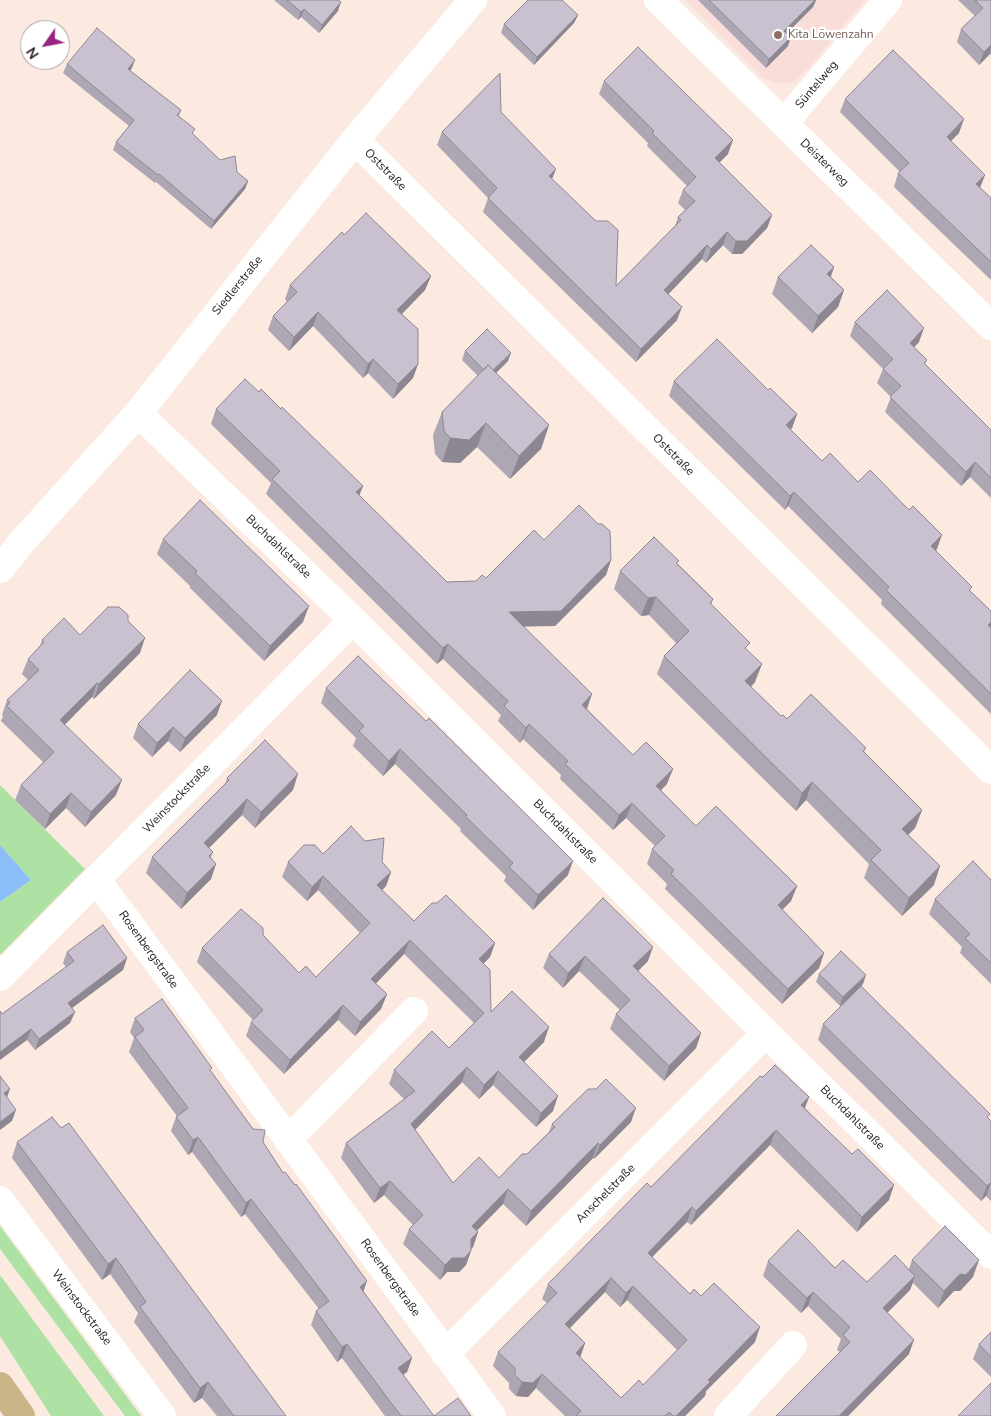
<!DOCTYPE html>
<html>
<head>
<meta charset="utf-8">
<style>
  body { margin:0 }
  #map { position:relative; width:991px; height:1416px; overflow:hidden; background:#fceae1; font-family:"Nunito Sans",sans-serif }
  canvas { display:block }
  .north { position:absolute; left:20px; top:20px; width:50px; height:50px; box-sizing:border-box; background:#fff; border:1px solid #a7a4a3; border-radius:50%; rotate:237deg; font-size:14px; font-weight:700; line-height:20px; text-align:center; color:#221c19 }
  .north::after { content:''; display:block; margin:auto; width:18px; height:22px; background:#972583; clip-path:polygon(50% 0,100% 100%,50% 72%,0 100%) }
</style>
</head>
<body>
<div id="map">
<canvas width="991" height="1416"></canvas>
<div class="north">N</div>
</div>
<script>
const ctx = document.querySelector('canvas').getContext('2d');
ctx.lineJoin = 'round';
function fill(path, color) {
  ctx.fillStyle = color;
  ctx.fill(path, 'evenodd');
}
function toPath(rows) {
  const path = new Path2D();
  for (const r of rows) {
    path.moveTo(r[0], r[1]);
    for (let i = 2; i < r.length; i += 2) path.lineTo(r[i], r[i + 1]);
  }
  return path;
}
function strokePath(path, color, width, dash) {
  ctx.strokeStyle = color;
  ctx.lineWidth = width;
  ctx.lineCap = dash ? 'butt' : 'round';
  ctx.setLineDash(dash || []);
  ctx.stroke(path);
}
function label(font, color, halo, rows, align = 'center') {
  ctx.font = font + ' "Nunito Sans",sans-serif';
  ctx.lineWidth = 4.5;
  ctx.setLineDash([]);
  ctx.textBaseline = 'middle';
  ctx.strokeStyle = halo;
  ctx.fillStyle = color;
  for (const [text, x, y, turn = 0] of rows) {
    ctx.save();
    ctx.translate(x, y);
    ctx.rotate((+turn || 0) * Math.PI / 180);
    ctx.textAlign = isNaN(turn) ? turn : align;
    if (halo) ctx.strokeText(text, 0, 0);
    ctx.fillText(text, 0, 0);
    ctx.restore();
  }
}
fill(toPath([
  [685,0,865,0,807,70,793,83,776,83,763,78]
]), '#f8ddd8');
fill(toPath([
  [0,785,85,869,0,955,0,902,31,880,0,845],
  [0,1226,141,1416,125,1416,0,1249],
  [0,1275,104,1416,51,1416,0,1336]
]), '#ade2a4');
fill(toPath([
  [0,845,31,880,0,902]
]), '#8bbdf8');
strokePath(toPath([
  [658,0,991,326],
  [784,123,888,0],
  [355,140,991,770],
  [138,413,353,620,766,1033,991,1255],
  [0,569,21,543,138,413,355,140,473,0],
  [97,880,492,1416],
  [0,977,353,620],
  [288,1140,414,1011],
  [0,1200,162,1416],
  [445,1354,766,1033],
  [728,1416,793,1345]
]), '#fff', 28);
strokePath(toPath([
  [0,1386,21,1416]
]), '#cab588', 28);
fill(toPath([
  [274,0,338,0,338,11,319,33,301,17,298,20],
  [698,0,816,0,813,7,787,33,788,46,766,68],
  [958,0,991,0,991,55,990,54,979,65,957,42,961,29,975,16],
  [578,15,574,23,534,65,501,33,504,24],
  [67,64,132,68,130,71,181,110,179,116,193,135,220,160,248,181,245,189,211,229,156,182,155,183,113,150,116,142,129,126,63,73],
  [604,81,728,154,719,163,772,215,767,228,742,254,732,254,723,245,706,263,702,259,668,294,677,320,636,362,483,212,488,198,437,145,442,132,501,112,552,179,616,286,675,226,678,217,685,210,678,203,683,190,687,186,647,146,648,143,599,94],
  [845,99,959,133,951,141,980,188,991,198,991,280,894,187,898,173,900,172,840,112],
  [344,235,431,276,425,290,402,314,418,364,413,378,393,399,368,373,363,378,313,326,289,351,268,330,273,316,287,302,285,299,290,285],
  [834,267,831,277,844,290,838,307,812,333,772,294,778,277],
  [855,322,919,342,914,347,927,360,925,364,991,430,991,498,970,477,961,486,885,412,891,397,877,383,883,369,850,336],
  [465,351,508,361,496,373,549,425,541,449,510,479,477,447,460,463,442,462,435,454,433,435,442,412,478,376,462,360],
  [674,381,768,390,797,414,792,428,790,430,822,461,858,482,937,549,936,551,971,592,991,611,991,714,881,604,882,600,788,506,785,510,669,396],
  [216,409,363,486,359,495,447,582,476,581,486,578,544,540,611,560,606,575,555,626,524,626,587,709,633,755,667,784,661,790,696,826,797,886,791,901,782,910,824,953,819,968,782,1004,665,889,667,884,647,864,652,849,655,846,626,818,613,830,560,779,561,775,523,739,520,743,498,721,501,715,443,659,437,664,266,494,271,483,211,424],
  [163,539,303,622,264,661,190,588,190,586,157,554],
  [678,564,713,599,711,605,747,650,755,682,751,687,781,716,866,748,864,752,922,810,915,828,908,835,934,885,902,916,864,878,869,864,806,800,796,811,657,674,664,656,676,643,649,615,641,616,614,589,620,571],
  [128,621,140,653,94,699,92,697,65,725,116,795,85,827,66,808,45,829,15,800,21,785,43,762,1,721,3,716,2,715,7,700,28,680,22,674,28,659,40,646,42,640,80,635],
  [326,688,568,875,533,910,504,881,506,876,460,831,461,829,395,764,383,776,353,746,356,738,321,703],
  [217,715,180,752,168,741,152,757,133,738,138,724],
  [227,778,293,790,255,828,242,815,209,848,213,852,211,858,216,864,211,879,181,909,146,873,152,857,225,784],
  [323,854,382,862,391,872,386,886,382,890,414,921,495,943,490,957,484,963,491,1012,544,1042,524,1062,553,1111,536,1127,493,1085,479,1099,462,1082,415,1130,453,1183,499,1178,527,1154,549,1132,552,1124,631,1122,594,1159,593,1158,526,1226,503,1204,476,1231,478,1232,473,1247,471,1248,471,1251,466,1265,459,1272,447,1272,440,1280,403,1244,409,1229,413,1225,384,1195,374,1203,341,1158,346,1143,404,1099,389,1084,394,1070,449,1048,474,1023,404,954,375,984,387,994,381,1009,355,1036,338,1020,284,1074,246,1036,251,1022,253,1020,197,962,202,948,263,935,299,973,316,977,360,933,318,890,307,901,282,877,288,862],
  [991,880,991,984,960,953,962,947,929,914,935,899],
  [67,952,127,958,123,970,72,1008,75,1012,70,1023,35,1050,27,1040,2,1014,66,967,63,963],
  [549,954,648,961,638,971,701,1033,696,1048,664,1081,610,1029,616,1014,620,1010,579,971,563,988,543,968],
  [819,974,863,984,840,1006,816,982],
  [135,1018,211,1072,263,1142,363,1292,412,1358,407,1372,403,1375,434,1416,471,1416,385,1416,342,1358,337,1362,311,1325,316,1311,319,1309,245,1214,241,1217,192,1152,188,1155,171,1131,176,1117,177,1116,129,1052,134,1038,130,1032],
  [823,1024,988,1118,991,1121,991,1201,986,1196,981,1201,818,1040],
  [763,1077,809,1097,805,1108,889,1200,857,1232,770,1145,691,1225,687,1222,652,1257,690,1294,701,1296,755,1342,706,1391,705,1396,685,1416,565,1416,536,1388,528,1397,516,1396,509,1389,509,1383,493,1366,498,1352,547,1303,542,1299,548,1284,651,1187],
  [605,1292,620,1307,627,1300,677,1350,643,1385,621,1398,580,1357,585,1343,570,1328],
  [17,1142,286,1416,217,1416,202,1398,194,1403,134,1322,138,1313,110,1274,102,1280,12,1158],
  [912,1260,973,1277,960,1291,954,1291,938,1308,913,1283,910,1290,887,1313,909,1354,848,1416,776,1416,840,1352,837,1350,841,1339,808,1306,801,1313,763,1276,768,1261,835,1268,867,1282,909,1269],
  [991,1332,991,1377,973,1359,979,1344]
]), '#ada6b3');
fill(toPath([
  [815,0,816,0,813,7,781,39,784,31],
  [341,2,338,11,319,33,322,25],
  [304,9,301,17,298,20,301,12],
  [578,15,574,23,534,65,537,57],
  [791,37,788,46,766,68,769,59],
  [991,45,990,54,979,65,984,52],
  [135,60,132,68,125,77,128,69],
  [964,119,959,133,942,150,947,137],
  [733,140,728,154,710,172,715,158],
  [556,169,551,182,549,176],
  [985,175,980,188,976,184],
  [248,181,245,189,211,229,214,221],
  [772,215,767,228,742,254,732,254,736,241],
  [727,232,723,245,706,263,711,249],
  [707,245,702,259,660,303,664,290],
  [834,267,828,283,827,274],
  [431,276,425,290,392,324,397,310],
  [844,290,838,307,812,333,818,316],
  [682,307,677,320,636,362,641,349],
  [318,312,313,326,289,351,294,337],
  [924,328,919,342,904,358,910,343],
  [511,353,508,361,486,383,489,375],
  [373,359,368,373,363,378,368,364],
  [418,364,413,378,393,399,398,384],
  [797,414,792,428,780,440,786,425],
  [486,423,477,447,460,463,442,462,450,438],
  [549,425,541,449,510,479,519,456],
  [975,462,970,477,961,486,966,472],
  [363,486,357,501,356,492],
  [794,492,788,506,785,510,790,496],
  [942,535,937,549,926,561,931,546],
  [611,560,606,575,555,626,504,627,509,612],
  [656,597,649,615,641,616,648,598],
  [309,606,303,622,264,661,270,646],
  [991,622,991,631,988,625],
  [145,638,140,653,94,699,99,684],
  [448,644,443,659,437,664,443,648],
  [762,664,755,682,738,699,745,681],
  [97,683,92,697,54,735,60,720],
  [592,694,587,709,582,705],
  [222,701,217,715,180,752,185,738],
  [529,724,523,739,520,743,526,728],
  [173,727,168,741,152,757,157,743],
  [400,749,395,764,383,776,389,761],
  [673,769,667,784,650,801,656,786],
  [298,774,293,790,255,828,261,812],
  [122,780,116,795,85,827,91,812],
  [812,782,806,800,796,811,802,793],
  [71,793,66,808,45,829,50,814],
  [247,799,242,815,198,859,204,843],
  [632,803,626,818,613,830,619,815],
  [922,810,915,828,896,847,902,829],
  [573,861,568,875,533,910,538,895],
  [216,864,211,879,181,909,187,893],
  [940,866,934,885,902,916,909,898],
  [391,872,386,886,372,900,377,885],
  [323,876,318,890,307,901,312,887],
  [797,886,791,901,772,920,778,905],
  [410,940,404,954,366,994,371,979],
  [495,943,490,957,474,973,479,959],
  [653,947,648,961,628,981,633,966],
  [824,953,819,968,782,1004,788,989],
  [585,956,579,971,563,988,568,973],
  [127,958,123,970,64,1014,68,1003],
  [866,975,863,984,840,1006,843,997],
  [387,994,381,1009,355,1036,360,1022],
  [343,1005,338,1020,284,1074,290,1060],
  [75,1012,70,1023,35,1050,39,1039],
  [549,1027,544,1042,514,1072,519,1057],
  [31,1029,27,1040,0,1060,0,1052],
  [701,1033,696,1048,664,1081,669,1066],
  [467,1067,462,1082,406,1139,411,1124],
  [498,1071,493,1085,479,1099,484,1085],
  [10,1089,6,1100,4,1093],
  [558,1096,553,1111,536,1127,541,1113],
  [809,1097,803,1112,801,1105],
  [636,1108,631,1122,594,1159,600,1145],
  [16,1110,12,1121,0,1130,0,1122],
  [776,1130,770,1145,691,1225,696,1211],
  [198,1137,192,1152,188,1155,193,1140],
  [598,1143,593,1158,526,1226,531,1211],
  [390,1181,384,1195,374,1203,380,1188],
  [991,1182,986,1196,981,1201,987,1186],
  [894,1185,889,1200,857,1232,862,1217],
  [508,1189,503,1204,467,1241,472,1226],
  [251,1199,245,1214,241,1217,246,1203],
  [692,1207,687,1222,642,1267,648,1253],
  [478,1232,473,1247,466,1254,471,1239],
  [471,1251,466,1265,459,1272,447,1272,440,1280,445,1265,452,1258],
  [116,1258,110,1274,102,1280,108,1264],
  [979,1260,973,1277,960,1291,954,1291,938,1308,944,1291,960,1274],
  [915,1276,910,1290,877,1323,883,1308],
  [611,1278,605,1292,560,1338,565,1324],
  [367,1281,362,1296,360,1287],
  [633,1286,627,1300,620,1307,626,1293],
  [813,1292,808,1306,801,1313,807,1298],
  [760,1327,755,1342,706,1391,705,1396,685,1416,676,1416,708,1380],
  [914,1340,909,1354,848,1416,839,1416],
  [585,1343,580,1358,576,1353],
  [347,1344,342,1358,337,1362,342,1347],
  [412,1358,407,1372,393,1382,398,1368],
  [542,1374,536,1388,528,1397,516,1396,522,1382],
  [208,1382,202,1398,194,1403,200,1388]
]), '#8d8792');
const building = toPath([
  [287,0,338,0,341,2,322,25,304,9,301,12,287,0],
  [528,0,562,0,578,15,537,57,504,24,528,0],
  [709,0,815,0,784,31,791,37,769,59,709,0],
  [975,0,991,0,991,45,984,52,961,29,983,8,975,0],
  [97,28,135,60,128,69,181,110,177,115,195,129,192,133,220,160,235,156,237,172,248,181,214,221,159,174,158,175,116,142,134,120,67,64,97,28],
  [638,47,733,140,715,158,772,215,747,241,736,241,727,232,711,249,707,245,664,290,682,307,641,349,488,198,497,188,442,132,500,73,501,112,556,169,549,176,596,221,608,221,618,230,616,286,681,220,678,217,695,201,683,190,696,177,652,133,654,131,604,81,638,47],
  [893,50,964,119,947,137,985,175,976,184,991,198,991,262,898,173,909,163,845,99,893,50],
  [366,213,431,276,397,310,418,329,418,364,398,384,373,359,368,364,318,312,294,337,273,316,297,292,290,285,342,232,344,235,366,213],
  [811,245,834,267,827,274,844,290,818,316,778,277,811,245],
  [887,290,924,328,910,343,927,360,924,363,991,430,991,478,975,462,966,472,890,397,901,386,883,369,893,359,855,322,887,290],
  [487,329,511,353,493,370,488,365,484,370,465,351,487,329],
  [717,339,768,390,770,388,797,414,786,425,822,461,830,453,858,482,870,470,909,510,913,506,942,535,931,546,972,587,969,590,991,611,991,622,988,625,991,628,991,694,886,590,889,587,794,492,790,496,674,381,717,339],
  [488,365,549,425,519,456,486,423,469,440,450,438,444,431,442,412,488,365],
  [245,379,259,392,261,389,281,409,282,407,363,486,356,492,447,582,476,581,482,575,486,578,534,530,544,540,579,505,598,524,602,524,610,531,611,560,561,611,509,612,592,694,582,705,633,755,646,742,673,769,656,786,696,826,716,806,797,886,778,905,824,953,788,989,671,874,674,870,652,849,665,836,632,803,619,815,565,764,568,761,529,724,526,728,504,706,508,701,448,644,443,648,272,479,280,471,216,409,245,379],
  [200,500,309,606,270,646,195,573,197,571,163,539,200,500],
  [654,537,679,561,676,563,713,599,710,603,750,643,745,648,762,664,745,681,781,716,783,715,787,719,811,694,866,748,863,751,922,810,902,829,940,866,909,898,871,860,881,850,812,782,802,793,664,656,689,631,656,597,648,598,620,571,654,537],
  [108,607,119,607,128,615,128,621,145,638,99,684,97,683,60,720,122,780,91,812,71,793,50,814,21,785,54,752,7,706,10,702,7,700,39,670,28,659,44,642,42,640,64,618,80,635,108,607],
  [358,656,426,721,429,718,573,861,538,895,509,867,513,863,465,816,467,815,400,749,389,761,359,731,364,726,326,688,358,656],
  [190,670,222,701,185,738,173,727,157,743,138,724,190,670],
  [265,740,298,774,261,812,247,799,204,843,213,852,209,856,216,864,187,893,152,857,229,780,227,778,265,740],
  [351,826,365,841,384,838,382,862,391,872,377,885,414,921,432,903,437,903,446,895,495,943,479,959,490,970,491,1012,512,991,549,1027,519,1057,558,1096,541,1113,498,1071,484,1085,467,1067,411,1124,453,1183,479,1157,499,1178,522,1154,527,1154,555,1127,552,1124,588,1089,596,1089,606,1079,636,1108,600,1145,598,1143,531,1211,508,1189,472,1226,478,1232,471,1239,471,1251,464,1258,452,1258,445,1265,409,1229,423,1215,390,1181,380,1188,346,1143,415,1091,394,1070,432,1031,449,1048,484,1013,410,940,371,979,387,994,360,1022,343,1005,290,1060,251,1022,263,1010,202,948,241,909,263,928,263,935,299,973,306,966,316,977,370,923,323,876,312,887,288,862,304,845,315,845,323,854,351,826],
  [973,861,991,880,991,963,965,938,970,934,935,899,973,861],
  [603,898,653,947,633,966,701,1033,669,1066,616,1014,630,1000,585,956,568,973,549,954,603,898],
  [103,925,127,958,68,1003,75,1012,39,1039,31,1029,0,1052,0,1011,2,1014,74,961,67,952,103,925],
  [841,951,866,975,843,997,819,974,841,951],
  [861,986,990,1114,987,1117,991,1121,991,1182,987,1186,823,1024,861,986],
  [162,999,212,1068,210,1070,253,1129,265,1130,263,1142,283,1173,285,1172,295,1185,296,1184,367,1281,360,1287,412,1358,398,1368,434,1416,458,1398,471,1416,401,1416,347,1344,342,1347,316,1311,329,1301,251,1199,246,1203,198,1137,193,1140,176,1117,188,1108,135,1037,144,1030,135,1018,162,999],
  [775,1065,809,1097,801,1105,852,1154,858,1149,894,1185,862,1217,776,1130,696,1211,692,1207,648,1253,690,1294,694,1289,701,1296,714,1283,760,1327,708,1380,710,1382,676,1416,673,1416,669,1412,665,1416,576,1416,581,1411,542,1374,533,1383,522,1382,515,1375,515,1368,498,1352,557,1293,548,1284,647,1183,651,1187,760,1076,763,1077,775,1065],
  [611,1278,626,1293,633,1286,687,1340,643,1385,639,1380,621,1398,576,1353,585,1343,565,1324,611,1278],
  [0,1076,10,1089,4,1093,16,1110,0,1122,0,1076],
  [52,1117,61,1128,69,1123,286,1416,234,1416,208,1382,200,1388,140,1307,146,1302,116,1258,108,1264,17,1142,52,1117],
  [945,1226,979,1260,966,1275,960,1274,944,1291,912,1260,945,1226],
  [798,1230,835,1268,843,1260,867,1282,895,1255,915,1276,883,1308,914,1340,839,1416,776,1416,850,1342,843,1335,850,1327,813,1292,807,1298,768,1261,798,1230],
  [991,1332,991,1357,979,1344,991,1332],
  [991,1383,991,1416,958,1416,991,1383]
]);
fill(building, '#c9c1d0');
strokePath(building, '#8d8792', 1);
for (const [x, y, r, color] of [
  [778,35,5,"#8d6e63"]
]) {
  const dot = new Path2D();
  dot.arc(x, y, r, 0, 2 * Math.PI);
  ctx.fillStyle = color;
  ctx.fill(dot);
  strokePath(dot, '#fff', 2);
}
label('12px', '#785e54', '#fff', [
  ["Kita Löwenzahn",788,35]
], 'left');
label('12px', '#221c19', '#fff', [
  ["Süntelweg",817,85,-50],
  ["Deisterweg",824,163,44],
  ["Oststraße",385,170,45],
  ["Siedlerstraße",238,286,-51],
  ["Oststraße",673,455,45],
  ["Buchdahlstraße",278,547,44],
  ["Weinstockstraße",177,799,-46],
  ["Buchdahlstraße",565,832,45],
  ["Rosenbergstraße",148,950,54],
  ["Buchdahlstraße",852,1118,45],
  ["Anschelstraße",606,1194,-45],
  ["Rosenbergstraße",390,1278,54],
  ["Weinstockstraße",81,1308,53]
]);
</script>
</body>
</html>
